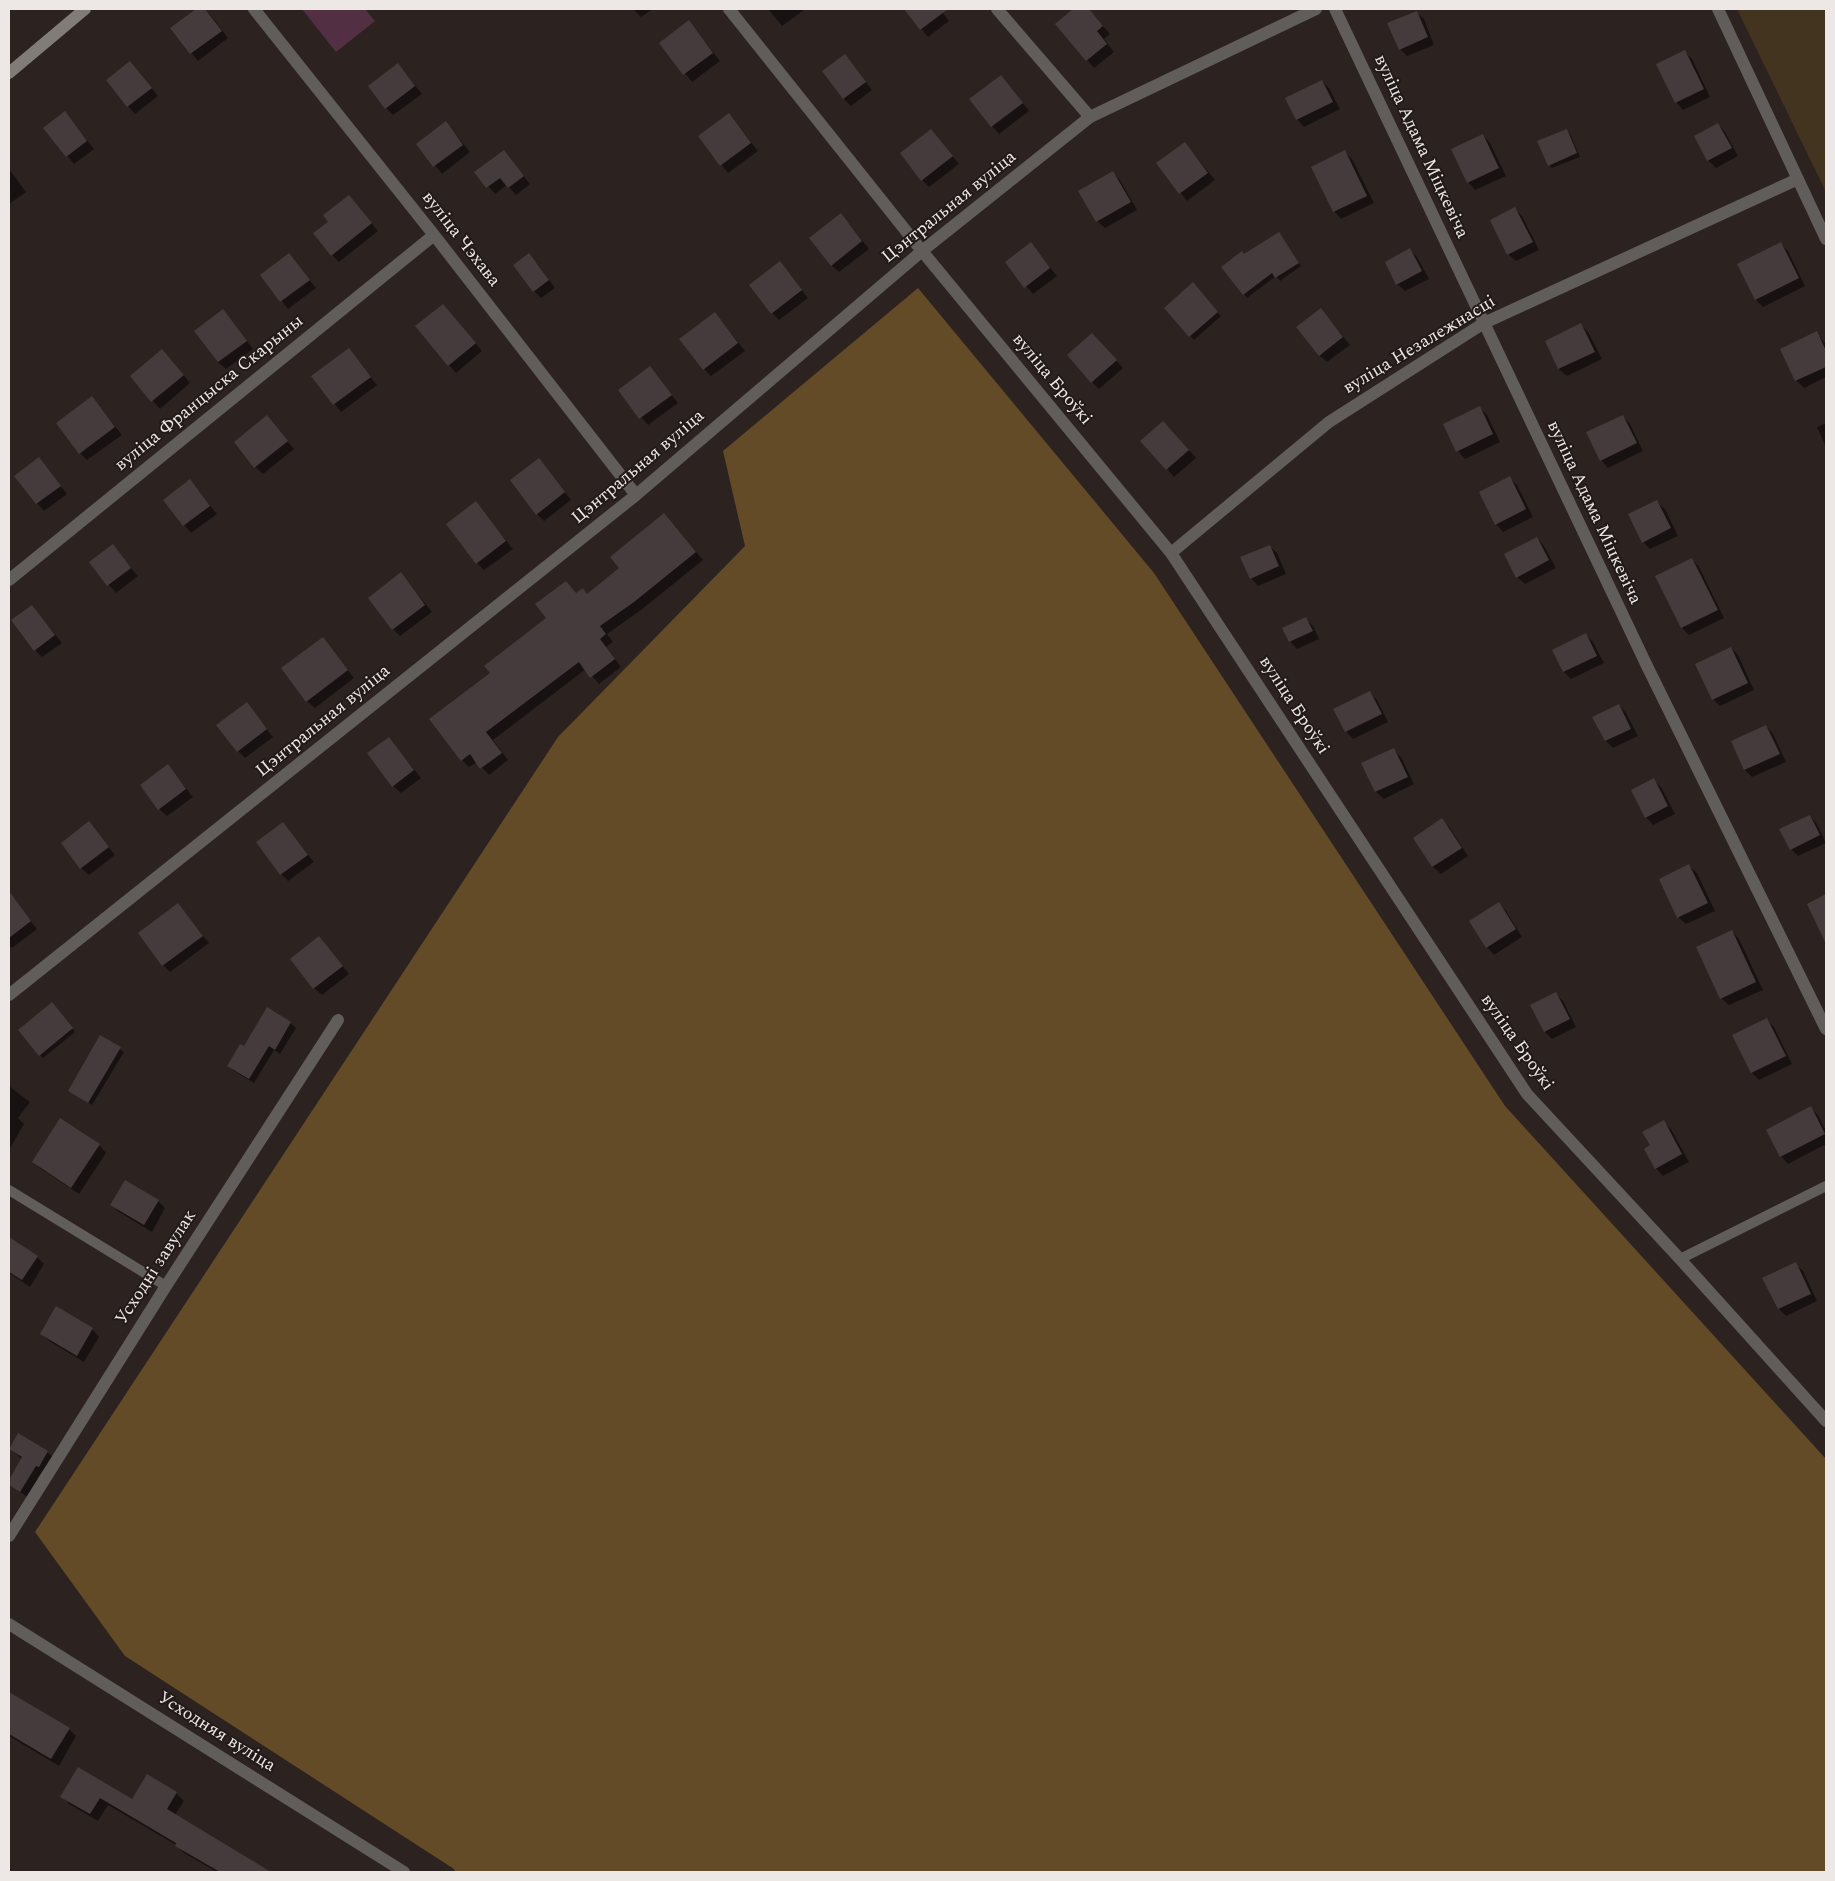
<!DOCTYPE html>
<html>
<head>
<meta charset="utf-8">
<style>
  body { margin:0 }
  #map { position:relative; width:1835px; height:1881px; overflow:hidden; background:#2c2321; font-family:Spectral,serif }
  canvas { display:block }
  .frame { position:absolute; inset:0; border:10px solid #ede7e6; pointer-events:none }
</style>
</head>
<body>
<div id="map">
<canvas width="1835" height="1881"></canvas>
<div class="frame"></div>
</div>
<script>
const ctx = document.querySelector('canvas').getContext('2d');
ctx.lineJoin = 'round';
function fill(path, color) {
  ctx.fillStyle = color;
  ctx.fill(path, 'evenodd');
}
function toPath(rows) {
  const path = new Path2D();
  for (const r of rows) {
    path.moveTo(r[0], r[1]);
    for (let i = 2; i < r.length; i += 2) path.lineTo(r[i], r[i + 1]);
  }
  return path;
}
function strokePath(path, color, width, dash) {
  ctx.strokeStyle = color;
  ctx.lineWidth = width;
  ctx.lineCap = dash ? 'butt' : 'round';
  ctx.setLineDash(dash || []);
  ctx.stroke(path);
}
function label(font, color, halo, rows, align = 'center') {
  ctx.font = font + ' Spectral,serif';
  ctx.lineWidth = 4;
  ctx.setLineDash([]);
  ctx.textBaseline = 'middle';
  ctx.strokeStyle = halo;
  ctx.fillStyle = color;
  for (const [text, x, y, turn = 0] of rows) {
    ctx.save();
    ctx.translate(x, y);
    ctx.rotate((+turn || 0) * Math.PI / 180);
    ctx.textAlign = isNaN(turn) ? turn : align;
    if (halo) ctx.strokeText(text, 0, 0);
    ctx.fillText(text, 0, 0);
    ctx.restore();
  }
}
fill(toPath([
  [1737,9,1826,9,1826,192]
]), '#43341f');
fill(toPath([
  [918,288,1154,573,1505,1106,1826,1459,1826,1872,455,1872,454,1869,125,1656,35,1532,558,737,745,546,723,451]
]), '#634b27');
fill(toPath([
  [302,9,365,9,375,21,336,52]
]), '#532f43');
fill(toPath([
  [198,9,204,9,209,13,228,38,198,61,172,28],
  [633,9,653,9,641,17],
  [768,9,803,9,804,10,782,26],
  [905,9,940,9,949,21,928,37],
  [1075,9,1088,9,1110,34,1104,39,1114,52,1094,68,1057,24],
  [1416,12,1424,19,1434,45,1407,56,1400,49],
  [689,22,720,61,692,82,661,43],
  [1685,52,1692,59,1710,97,1683,110,1676,102],
  [845,56,872,90,851,106,844,99],
  [398,65,422,94,393,115,386,108],
  [137,70,158,96,135,114,128,106],
  [1001,76,1029,111,999,134,992,126],
  [1322,81,1329,88,1340,109,1304,127,1297,119],
  [65,113,94,149,74,164,45,128],
  [729,115,758,151,728,173,699,137],
  [446,123,470,152,442,174,418,144],
  [1718,124,1725,132,1738,156,1716,168,1708,160],
  [931,130,959,164,929,187,922,180],
  [1567,130,1570,134,1580,157,1552,168,1549,165],
  [1483,135,1490,143,1506,176,1475,190,1468,182],
  [1185,143,1215,180,1187,201,1158,163],
  [504,151,530,184,516,195,507,185,495,194,476,172],
  [1345,152,1352,159,1374,203,1341,219,1334,211],
  [9,169,26,192,9,204],
  [1112,172,1120,180,1137,210,1105,228,1097,221],
  [349,196,378,231,339,262,332,255],
  [1515,209,1522,216,1539,250,1516,261,1508,254],
  [848,222,869,249,839,272,831,265],
  [1282,237,1301,266,1280,281,1276,276,1247,298,1244,294,1244,255],
  [1031,244,1057,276,1033,294,1006,262],
  [1781,244,1788,251,1805,286,1763,307,1756,300,1739,265],
  [1410,250,1417,257,1429,279,1405,291,1397,284],
  [289,255,316,288,288,309,262,276],
  [536,262,555,288,541,298,534,291],
  [780,263,808,298,779,320,772,313],
  [1192,284,1221,316,1194,340,1165,308],
  [1321,309,1350,345,1327,362,1319,355],
  [223,311,253,349,226,369,218,362],
  [450,313,482,351,456,373,416,327],
  [715,313,745,351,711,376,704,369],
  [1581,325,1588,332,1602,359,1567,376,1559,369,1546,342],
  [1816,332,1826,345,1826,377,1804,388,1796,380,1781,349],
  [1100,342,1123,368,1099,389,1092,382],
  [349,350,377,385,341,412,313,376],
  [170,358,190,383,160,409,131,376],
  [650,368,678,403,648,425,619,390],
  [92,398,122,435,87,460,80,453],
  [1479,407,1487,415,1500,442,1465,459,1458,451,1444,424],
  [1623,416,1630,424,1643,451,1608,468,1601,460],
  [267,417,294,449,263,474,255,467],
  [1826,423,1826,447,1817,427],
  [1171,430,1196,458,1174,477,1142,441],
  [39,459,67,494,44,511,37,503],
  [539,460,571,500,544,521,537,514],
  [1510,478,1517,485,1533,517,1503,532,1496,524],
  [190,481,217,514,191,533,164,500],
  [1657,502,1665,509,1678,536,1650,549,1643,542],
  [476,503,513,549,484,570,477,563],
  [664,514,703,560,641,610,607,634,613,642,606,647,621,667,599,684,586,669,493,740,508,760,489,775,477,762,469,767,462,760,492,674,577,594,588,595,620,568],
  [1537,538,1544,546,1556,568,1525,584,1517,577],
  [112,546,138,576,116,593,90,563],
  [1269,546,1277,553,1286,574,1258,586,1251,578],
  [1692,559,1699,567,1724,618,1689,635,1682,628,1657,576],
  [401,574,432,612,400,636,393,629],
  [32,606,62,643,42,657,35,650],
  [1305,618,1313,626,1319,639,1297,649,1290,641],
  [1586,635,1593,642,1604,663,1571,679,1564,672,1554,650],
  [323,639,354,678,315,708,307,701],
  [1731,648,1738,655,1754,690,1720,706,1713,699],
  [1370,693,1377,700,1388,722,1353,739,1346,731],
  [247,704,273,737,245,758,238,751],
  [1619,705,1626,713,1638,736,1613,748,1606,741,1594,717],
  [1766,726,1773,734,1786,762,1752,777,1745,770,1732,742],
  [389,738,421,778,401,793,393,786],
  [1393,750,1401,757,1414,784,1384,799,1376,792,1363,764],
  [168,766,193,797,167,816,159,809],
  [1654,780,1661,787,1675,814,1653,825,1646,817],
  [1810,816,1817,824,1826,843,1798,856,1791,849],
  [1442,820,1449,827,1468,856,1441,874,1433,867,1415,838],
  [89,823,115,855,89,875,81,868],
  [283,824,314,862,288,881,281,874],
  [1689,866,1697,873,1715,911,1686,924,1678,917],
  [12,898,37,929,12,948,9,945,9,900],
  [1499,904,1506,911,1522,937,1494,955,1487,947],
  [178,905,209,943,170,972,163,965],
  [1732,931,1739,939,1763,990,1729,1005,1721,998],
  [319,937,349,974,322,995,314,988],
  [1556,994,1563,1001,1576,1027,1552,1039,1545,1032],
  [55,1007,75,1032,43,1058,40,1055],
  [267,1009,291,1023,296,1028,280,1054,274,1050,254,1083,234,1071,229,1066,244,1048],
  [1766,1019,1774,1027,1792,1064,1759,1080,1752,1073],
  [101,1037,124,1052,92,1105,69,1090],
  [9,1086,30,1102,18,1118,24,1124,9,1150],
  [1811,1108,1818,1115,1826,1131,1826,1144,1788,1164,1781,1156],
  [1663,1122,1671,1129,1689,1162,1663,1176,1656,1168,1651,1146],
  [99,1145,106,1153,79,1194,41,1169,33,1162],
  [158,1201,165,1208,152,1232,119,1212,112,1205],
  [9,1239,37,1257,44,1264,30,1287,9,1273],
  [1795,1264,1803,1271,1817,1301,1786,1316,1779,1309],
  [92,1329,99,1337,84,1362,49,1341,41,1333],
  [10,1449,47,1452,54,1458,45,1472,42,1471,27,1497,9,1484,22,1459],
  [9,1693,69,1729,76,1736,59,1766,9,1736],
  [78,1769,133,1801,148,1776,176,1793,184,1801,175,1815,269,1872,217,1872,184,1853,176,1845,108,1805,98,1821,69,1804,62,1796]
]), '#0007');
fill(toPath([
  [196,9,205,9,222,31,190,54,170,28],
  [904,9,948,9,920,30],
  [1073,9,1089,9,1103,26,1097,31,1107,44,1086,61,1055,24],
  [1417,11,1428,37,1399,50,1387,23],
  [689,20,713,53,683,75,659,43],
  [1685,50,1704,89,1675,103,1656,64],
  [845,54,866,82,843,99,822,71],
  [130,61,152,88,127,107,106,80],
  [398,63,415,86,385,109,368,86],
  [1001,75,1023,103,991,127,969,99],
  [1322,80,1333,102,1296,120,1285,98],
  [65,111,87,141,66,157,43,128],
  [729,113,751,143,720,166,698,136],
  [446,121,463,145,433,167,416,144],
  [1718,123,1732,148,1707,161,1694,136],
  [931,129,953,156,921,181,900,153],
  [1567,129,1577,153,1548,166,1537,141],
  [1483,134,1499,168,1467,183,1451,149],
  [1185,142,1208,173,1179,194,1156,163],
  [504,150,524,176,508,188,500,178,486,188,474,172],
  [1345,150,1367,196,1333,212,1311,167],
  [1113,171,1131,202,1096,222,1078,191],
  [349,195,372,223,331,256,313,233,328,222,323,215],
  [1515,207,1533,242,1507,255,1490,220],
  [841,213,862,241,831,266,809,238],
  [1279,232,1299,263,1275,278,1272,273,1243,295,1221,267,1242,251,1244,254],
  [1031,242,1050,268,1024,288,1005,262],
  [1781,242,1799,278,1755,300,1737,264],
  [1410,248,1422,271,1396,285,1385,262],
  [289,253,310,280,280,302,260,275],
  [529,253,549,280,533,292,513,265],
  [780,261,802,290,771,314,749,285],
  [1193,282,1218,312,1189,337,1164,308],
  [443,304,476,343,448,366,415,326],
  [1321,308,1343,337,1319,356,1296,327],
  [223,309,247,341,218,362,194,331],
  [715,312,738,343,703,370,679,339],
  [1581,323,1595,352,1558,369,1545,341],
  [1817,331,1826,351,1826,367,1795,381,1780,349],
  [1092,333,1117,360,1091,383,1067,355],
  [349,348,371,377,333,405,311,376],
  [162,349,184,375,151,402,130,376],
  [650,366,672,395,639,419,618,390],
  [92,396,115,427,79,454,56,423],
  [1480,406,1493,434,1456,452,1443,424],
  [267,415,288,441,254,468,234,442],
  [1623,415,1637,443,1600,461,1586,432],
  [1163,421,1189,450,1166,470,1140,441],
  [39,457,61,486,36,504,14,476],
  [539,458,565,492,536,515,510,480],
  [1510,476,1526,509,1495,525,1479,492],
  [190,479,210,506,183,526,163,500],
  [1657,500,1671,528,1642,543,1628,514],
  [476,501,506,541,476,564,446,524],
  [664,513,696,552,634,602,600,626,606,634,600,639,615,659,590,678,579,662,486,732,502,753,480,769,470,754,461,761,429,719,490,673,484,666,546,618,535,604,566,581,576,593,583,588,587,594,619,568,610,557],
  [1537,537,1549,560,1516,578,1504,554],
  [113,544,131,568,107,586,89,562],
  [1270,545,1279,566,1250,579,1240,557],
  [1692,558,1718,610,1681,628,1655,576],
  [401,572,425,605,392,630,368,598],
  [32,605,55,635,34,651,11,620],
  [1306,617,1313,631,1289,642,1282,628],
  [1586,633,1597,656,1563,672,1552,650],
  [323,637,348,670,306,702,281,668],
  [1731,647,1748,683,1712,700,1695,664],
  [1370,691,1382,714,1345,732,1333,709],
  [247,702,267,729,237,752,216,725],
  [1619,704,1631,729,1605,741,1592,717],
  [1766,725,1780,754,1744,770,1731,741],
  [389,737,414,770,392,787,367,753],
  [1394,748,1408,777,1375,792,1361,763],
  [168,764,186,789,158,810,140,785],
  [1654,778,1668,806,1645,818,1631,790],
  [1810,815,1820,835,1790,850,1779,829],
  [1442,818,1462,848,1432,867,1413,838],
  [89,821,109,847,80,869,61,843],
  [283,822,308,855,280,875,256,842],
  [1689,864,1708,903,1677,918,1659,879],
  [9,891,31,921,9,938],
  [1826,894,1826,944,1807,904],
  [1499,902,1516,929,1486,948,1469,921],
  [178,903,203,936,162,966,138,933],
  [1732,930,1756,982,1720,999,1696,947],
  [319,936,343,966,313,989,290,959],
  [1556,992,1570,1019,1544,1032,1530,1005],
  [52,1002,73,1028,39,1056,18,1030],
  [267,1007,291,1022,275,1050,269,1046,249,1079,227,1066,240,1044,244,1046],
  [1767,1018,1786,1056,1751,1073,1732,1035],
  [100,1035,121,1047,88,1103,68,1091],
  [1811,1106,1825,1134,1780,1157,1766,1130],
  [60,1118,100,1144,71,1188,32,1162],
  [1664,1120,1682,1154,1655,1169,1644,1149,1650,1145,1642,1132],
  [125,1180,159,1200,144,1225,110,1205],
  [9,1237,38,1256,22,1280,9,1272],
  [1796,1262,1811,1294,1778,1309,1762,1278],
  [56,1306,93,1328,77,1356,40,1334],
  [18,1433,48,1451,39,1467,36,1466,20,1492,9,1485,9,1480,22,1457,9,1449],
  [9,1692,70,1728,51,1759,9,1734],
  [78,1767,132,1799,147,1774,177,1792,167,1809,271,1872,220,1872,175,1846,176,1843,100,1798,90,1814,60,1797]
]), '#453b3c');
strokePath(toPath([
  [9,1190,166,1286],
  [1680,1259,1826,1186]
]), '#615d5a', 10);
strokePath(toPath([
  [254,9,434,235,636,495],
  [729,9,922,251,1171,553,1527,1094,1680,1259,1826,1421],
  [997,9,1090,117],
  [1335,9,1647,666,1826,1029],
  [1718,9,1826,239],
  [1171,553,1329,422,1484,323,1798,179],
  [9,580,434,235],
  [9,995,636,495,922,251,1090,117,1316,9],
  [9,1536,166,1286,338,1020],
  [9,1624,404,1872]
]), '#615d5a', 12);
strokePath(toPath([
  [9,73,85,9]
]), '#827c78', 12);
label('18px', '#ede7e6', '#221a18', [
  ["вуліца Адама Міцкевіча",1420,147,65],
  ["Цэнтральная вуліца",950,208,-39],
  ["вуліца Чэхава",460,240,52],
  ["вуліца Незалежнасці",1420,346,-31],
  ["вуліца Броўкі",1051,380,50],
  ["вуліца Францыска Скарыны",210,394,-39],
  ["Цэнтральная вуліца",639,468,-40],
  ["вуліца Адама Міцкевіча",1593,513,65],
  ["вуліца Броўкі",1293,706,57],
  ["Цэнтральная вуліца",324,722,-39],
  ["вуліца Броўкі",1516,1043,55],
  ["Усходні завулак",157,1268,-57],
  ["Усходняя вуліца",216,1733,32]
]);
</script>
</body>
</html>
